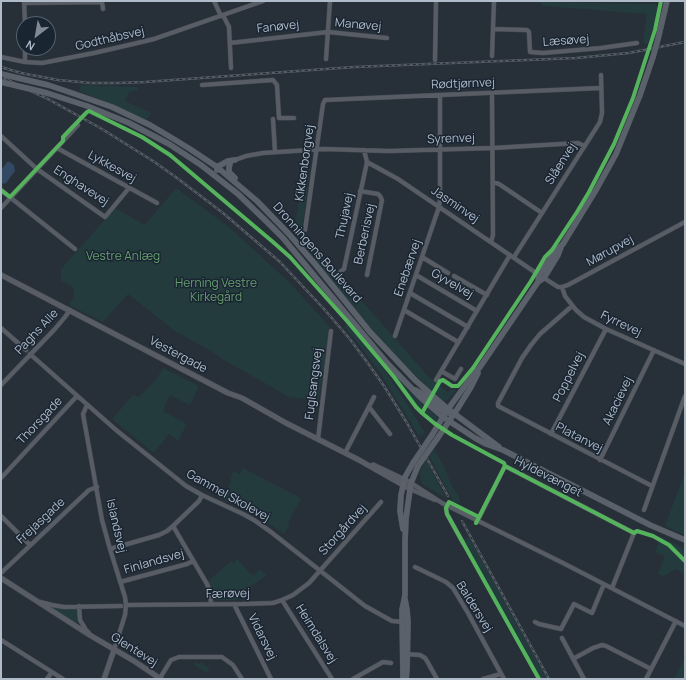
<!DOCTYPE html>
<html>
<head>
<meta charset="utf-8">
<style>
  body { margin:0 }
  #map { position:relative; width:686px; height:680px; overflow:hidden; background:#272f38; font-family:Manrope,sans-serif }
  canvas { display:block }
  .frame { position:absolute; inset:0; border:2px solid #b0bbc9; pointer-events:none }
  .north { position:absolute; left:16px; top:16px; width:40px; height:40px; box-sizing:border-box; background:#1a2532; border:1px solid #56616e; border-radius:50%; rotate:211deg; font-size:11px; font-weight:700; line-height:16px; text-align:center; color:#b0bbc9 }
  .north::after { content:''; display:block; margin:auto; width:14px; height:18px; background:#808a96; clip-path:polygon(50% 0,100% 100%,50% 72%,0 100%) }
</style>
</head>
<body>
<div id="map">
<canvas width="686" height="680"></canvas>
<div class="frame"></div>
<div class="north">N</div>
</div>
<script>
const ctx = document.querySelector('canvas').getContext('2d');
ctx.lineJoin = 'round';
function fill(path, color) {
  ctx.fillStyle = color;
  ctx.fill(path, 'evenodd');
}
function toPath(rows) {
  const path = new Path2D();
  for (const r of rows) {
    path.moveTo(r[0], r[1]);
    for (let i = 2; i < r.length; i += 2) path.lineTo(r[i], r[i + 1]);
  }
  return path;
}
function strokePath(path, color, width, dash) {
  ctx.strokeStyle = color;
  ctx.lineWidth = width;
  ctx.lineCap = dash ? 'butt' : 'round';
  ctx.setLineDash(dash || []);
  ctx.stroke(path);
}
function label(font, color, halo, rows, align = 'center') {
  ctx.font = font + ' Manrope,sans-serif';
  ctx.lineWidth = 3;
  ctx.setLineDash([]);
  ctx.textBaseline = 'middle';
  ctx.strokeStyle = halo;
  ctx.fillStyle = color;
  for (const [text, x, y, turn = 0] of rows) {
    ctx.save();
    ctx.translate(x, y);
    ctx.rotate((+turn || 0) * Math.PI / 180);
    ctx.textAlign = isNaN(turn) ? turn : align;
    if (halo) ctx.strokeText(text, 0, 0);
    ctx.fillText(text, 0, 0);
    ctx.restore();
  }
}
fill(toPath([
  [540,2,654,4,658,7,655,24,647,44,643,43,647,14,543,6],
  [81,85,137,87,138,90,129,92,125,101,151,113,147,120,79,91],
  [307,168,310,170,302,230,345,282,429,377,447,392,455,389,455,391,447,401,443,400,420,380,386,346,294,235,293,232,306,169],
  [176,188,229,227,289,282,330,327,323,375,318,401,289,397,224,360,214,353,182,335,176,332,128,294,103,322,69,305,73,299,74,288,61,281,61,269,115,208,145,225],
  [347,324,384,369,416,418,424,431,425,434,419,436,381,374,360,346,344,326],
  [163,368,199,386,190,405,170,395,163,411,187,424,178,441,169,434,154,453,112,419,133,395,139,397,155,381],
  [389,370,420,402,436,416,437,418,435,422,425,414,424,412,426,408,423,406,421,410,418,407],
  [434,449,445,468,451,484,460,499,459,503,454,503,429,456],
  [426,460,446,498,422,484,419,473],
  [243,468,301,498,288,523,290,524,284,534,253,513,225,500,233,471,240,474],
  [685,472,685,535,665,526],
  [469,537,547,679,540,679,463,540],
  [661,537,685,549,685,574,675,569,666,575,663,576,658,574,665,556,655,552],
  [237,559,249,572,254,576,259,569,267,575,237,595,238,600,213,600,208,581,231,561,234,563],
  [54,608,75,608,77,611,77,624,51,609],
  [685,658,685,679,674,679],
  [196,662,199,664,201,662,210,669,207,673,194,665]
]), '#243b3e');
fill(toPath([
  [7,162,10,162,14,165,15,171,6,183,4,184,1,182,1,170]
]), '#324863');
const minor = toPath([
  [24,1,25,24],
  [214,1,221,16],
  [24,3,102,2,103,9],
  [223,15,229,27,231,68],
  [493,29,527,30,529,32,530,52,543,53,601,48,637,43],
  [230,43,328,32,387,38],
  [492,56,494,1],
  [1,57,25,62,42,63,94,53,133,44,154,39,263,1],
  [326,59,330,1],
  [435,60,436,1],
  [25,62,25,48],
  [202,85,273,80,277,85,279,118],
  [280,118,294,118],
  [273,119,275,152],
  [1,136,37,169,105,217,129,188],
  [57,148,157,203],
  [364,150,367,162,398,179,539,275],
  [235,160,246,156,263,153,324,149,389,151,493,148,578,143,585,146],
  [493,182,499,184,542,213],
  [1,190,75,249],
  [360,191,378,194,380,196,382,200,367,275],
  [1,208,78,125],
  [305,230,323,104,325,100,601,88],
  [491,242,493,235,492,93],
  [422,257,448,273],
  [514,257,600,122,602,113,601,75],
  [340,272,344,269,367,162],
  [416,275,477,311],
  [454,276,487,295],
  [544,278,558,287,562,287,568,285,685,222],
  [562,287,565,296,576,310,584,317,606,329,685,364],
  [410,293,468,327],
  [572,306,540,334,531,345,522,358,498,403,498,406,652,486],
  [404,310,458,342],
  [1,328,26,350],
  [395,336,439,207,440,199,440,95],
  [30,354,116,430,186,486,202,495,243,514,254,520,271,532,365,606,392,621,404,622],
  [441,371,455,379,461,369],
  [436,380,510,255],
  [1,385,54,330,65,317,70,310],
  [87,405,83,414,102,520,110,549,125,597,126,605,125,615,114,650],
  [369,407,390,434],
  [551,434,606,329],
  [318,439,331,331],
  [345,453,374,397],
  [600,460,654,350],
  [1,478,77,396],
  [411,483,442,503,563,563,685,626],
  [410,489,435,500],
  [447,505,446,508,447,514,463,543],
  [644,510,685,396],
  [1,516,30,545],
  [478,520,505,466,634,533,612,588],
  [173,526,207,584,210,592,211,604],
  [110,549,159,535,167,531,173,526,199,501,202,495],
  [415,567,446,582,453,588,468,613,504,679],
  [1,573,89,490,97,487],
  [120,582,187,564,193,561],
  [282,600,332,679],
  [40,602,52,605,64,607,121,606],
  [234,604,271,679],
  [126,605,243,604,273,603,282,600,293,595,309,583,381,502],
  [79,606,80,620,86,630,89,633],
  [535,622,539,624,561,629,574,604,592,613,604,584],
  [562,638,584,679],
  [1,640,63,679],
  [405,654,420,655,425,658,427,661,437,679],
  [573,659,593,648,602,645,606,646,651,669],
  [160,678,171,660,179,657,222,657,233,665,242,679],
  [47,679,52,672],
  [353,679,383,662,391,663],
  [483,679,501,674],
  [646,679,676,621]
]);
const tertiary = toPath([
  [1,275,228,393,242,398,286,423,359,460,410,489],
  [373,465,411,483],
  [1,578,88,634,134,661,161,679],
  [104,679,114,650]
]);
const secondary = toPath([
  [658,39,667,1],
  [1,74,48,85,69,92,112,107,150,125,172,138,190,149,217,167,257,201,288,233,315,264,370,332,415,380,448,409,499,447],
  [87,106,129,123,169,144,201,165,238,194,266,221,283,238,387,363,422,399,443,417,475,438,486,444,503,450,650,525,685,540],
  [230,164,229,167,229,172,235,178],
  [217,170,217,167,228,161,235,160],
  [538,282,539,275,554,253,563,244,577,221,596,190,616,154,640,95,653,57],
  [415,390,421,393,440,408,449,413],
  [432,435,446,412,467,383,480,367,538,282,544,278,558,255,561,247],
  [437,439,458,408,471,387,478,373],
  [403,529,400,511,401,495,405,477,413,463],
  [405,599,407,610,408,622,407,670,406,679],
  [403,679,403,675,402,610,405,595,405,541,406,518,411,483,418,466]
]);
strokePath(minor, '#464b52', 5);
strokePath(tertiary, '#464b52', 6);
strokePath(secondary, '#464b52', 6);
strokePath(minor, '#585d65', 4);
strokePath(tertiary, '#585d65', 5);
strokePath(secondary, '#5b616a', 5.5);
const rail = toPath([
  [1,67,21,73,58,80,91,83,118,83,145,82,354,67,576,58,629,53,685,42],
  [1,77,48,99,102,129,153,161,177,178,223,213,280,262,324,309,349,338,367,362,384,386,407,423,448,496],
  [462,521,549,679]
]);
strokePath(rail, '#565c63', 2.5);
strokePath(rail, '#1a2532', 1, [3]);
const secondaryBridge = toPath([
  [653,57,658,39],
  [1,82,47,93,87,106],
  [413,463,432,435],
  [418,466,437,439]
]);
strokePath(secondaryBridge, '#464b52', 6, []);
strokePath(secondaryBridge, '#5b616a', 5.5);
strokePath(toPath([
  [1,190,10,197,63,141,63,137,87,112,89,111,142,137,170,155,273,242,290,257,347,321,394,377,416,407,422,413,434,423,452,435,504,463,505,466,634,533,637,531,653,536,669,545,685,561],
  [422,413,440,381,443,380,452,386,458,386,473,368,531,281,545,257,552,250,577,212,589,192,614,144,633,98,655,30,661,1],
  [479,517,449,502,446,508,447,514,539,679],
  [476,523,505,466]
]), '#56b35d', 4);
label('12px', '#b0bbc9', '#1a2532', [
  ["Manøvej",358,25,5],
  ["Fanøvej",278,27,-6],
  ["Godthåbsvej",110,39,-13],
  ["Læsøvej",566,41,-4],
  ["Rødtjørnvej",463,84,-2],
  ["Syrenvej",451,139,-2],
  ["Kikkenborgvej",305,163,-82],
  ["Slåenvej",561,164,-58],
  ["Lykkesvej",112,167,29],
  ["Enghavevej",81,186,33],
  ["Jasminvej",455,205,34],
  ["Thujavej",345,216,-78],
  ["Berberisvej",365,234,-78],
  ["Mørupvej",610,251,-29],
  ["Dronningens Boulevard",317,253,49],
  ["Enebærvej",408,268,-71],
  ["Gyvelvej",452,284,30],
  ["Fyrrevej",621,324,25],
  ["Paghs Alle",37,332,-47],
  ["Vestergade",178,355,28],
  ["Poppelvej",569,377,-63],
  ["Fuglsangsvej",314,384,-83],
  ["Akacievej",618,401,-64],
  ["Thorsgade",40,421,-47],
  ["Platanvej",579,438,27],
  ["Hyldevænget",548,477,27],
  ["Gammel Skolevej",228,496,29],
  ["Frejasgade",41,521,-43],
  ["Islandsvej",116,526,77],
  ["Storgårdvej",343,530,-48],
  ["Finlandsvej",154,562,-16],
  ["Færøvej",228,594,-1],
  ["Baldersvej",474,607,58],
  ["Heimdalsvej",316,634,58],
  ["Vidarsvej",262,637,64],
  ["Glentevej",134,650,32]
]);
label('12px', '#659d6e', '#1a2532', [
  ["Vestre Anlæg",123,257],
  ["Herning Vestre",216,284],
  ["Kirkegård",216,298]
]);
</script>
</body>
</html>
